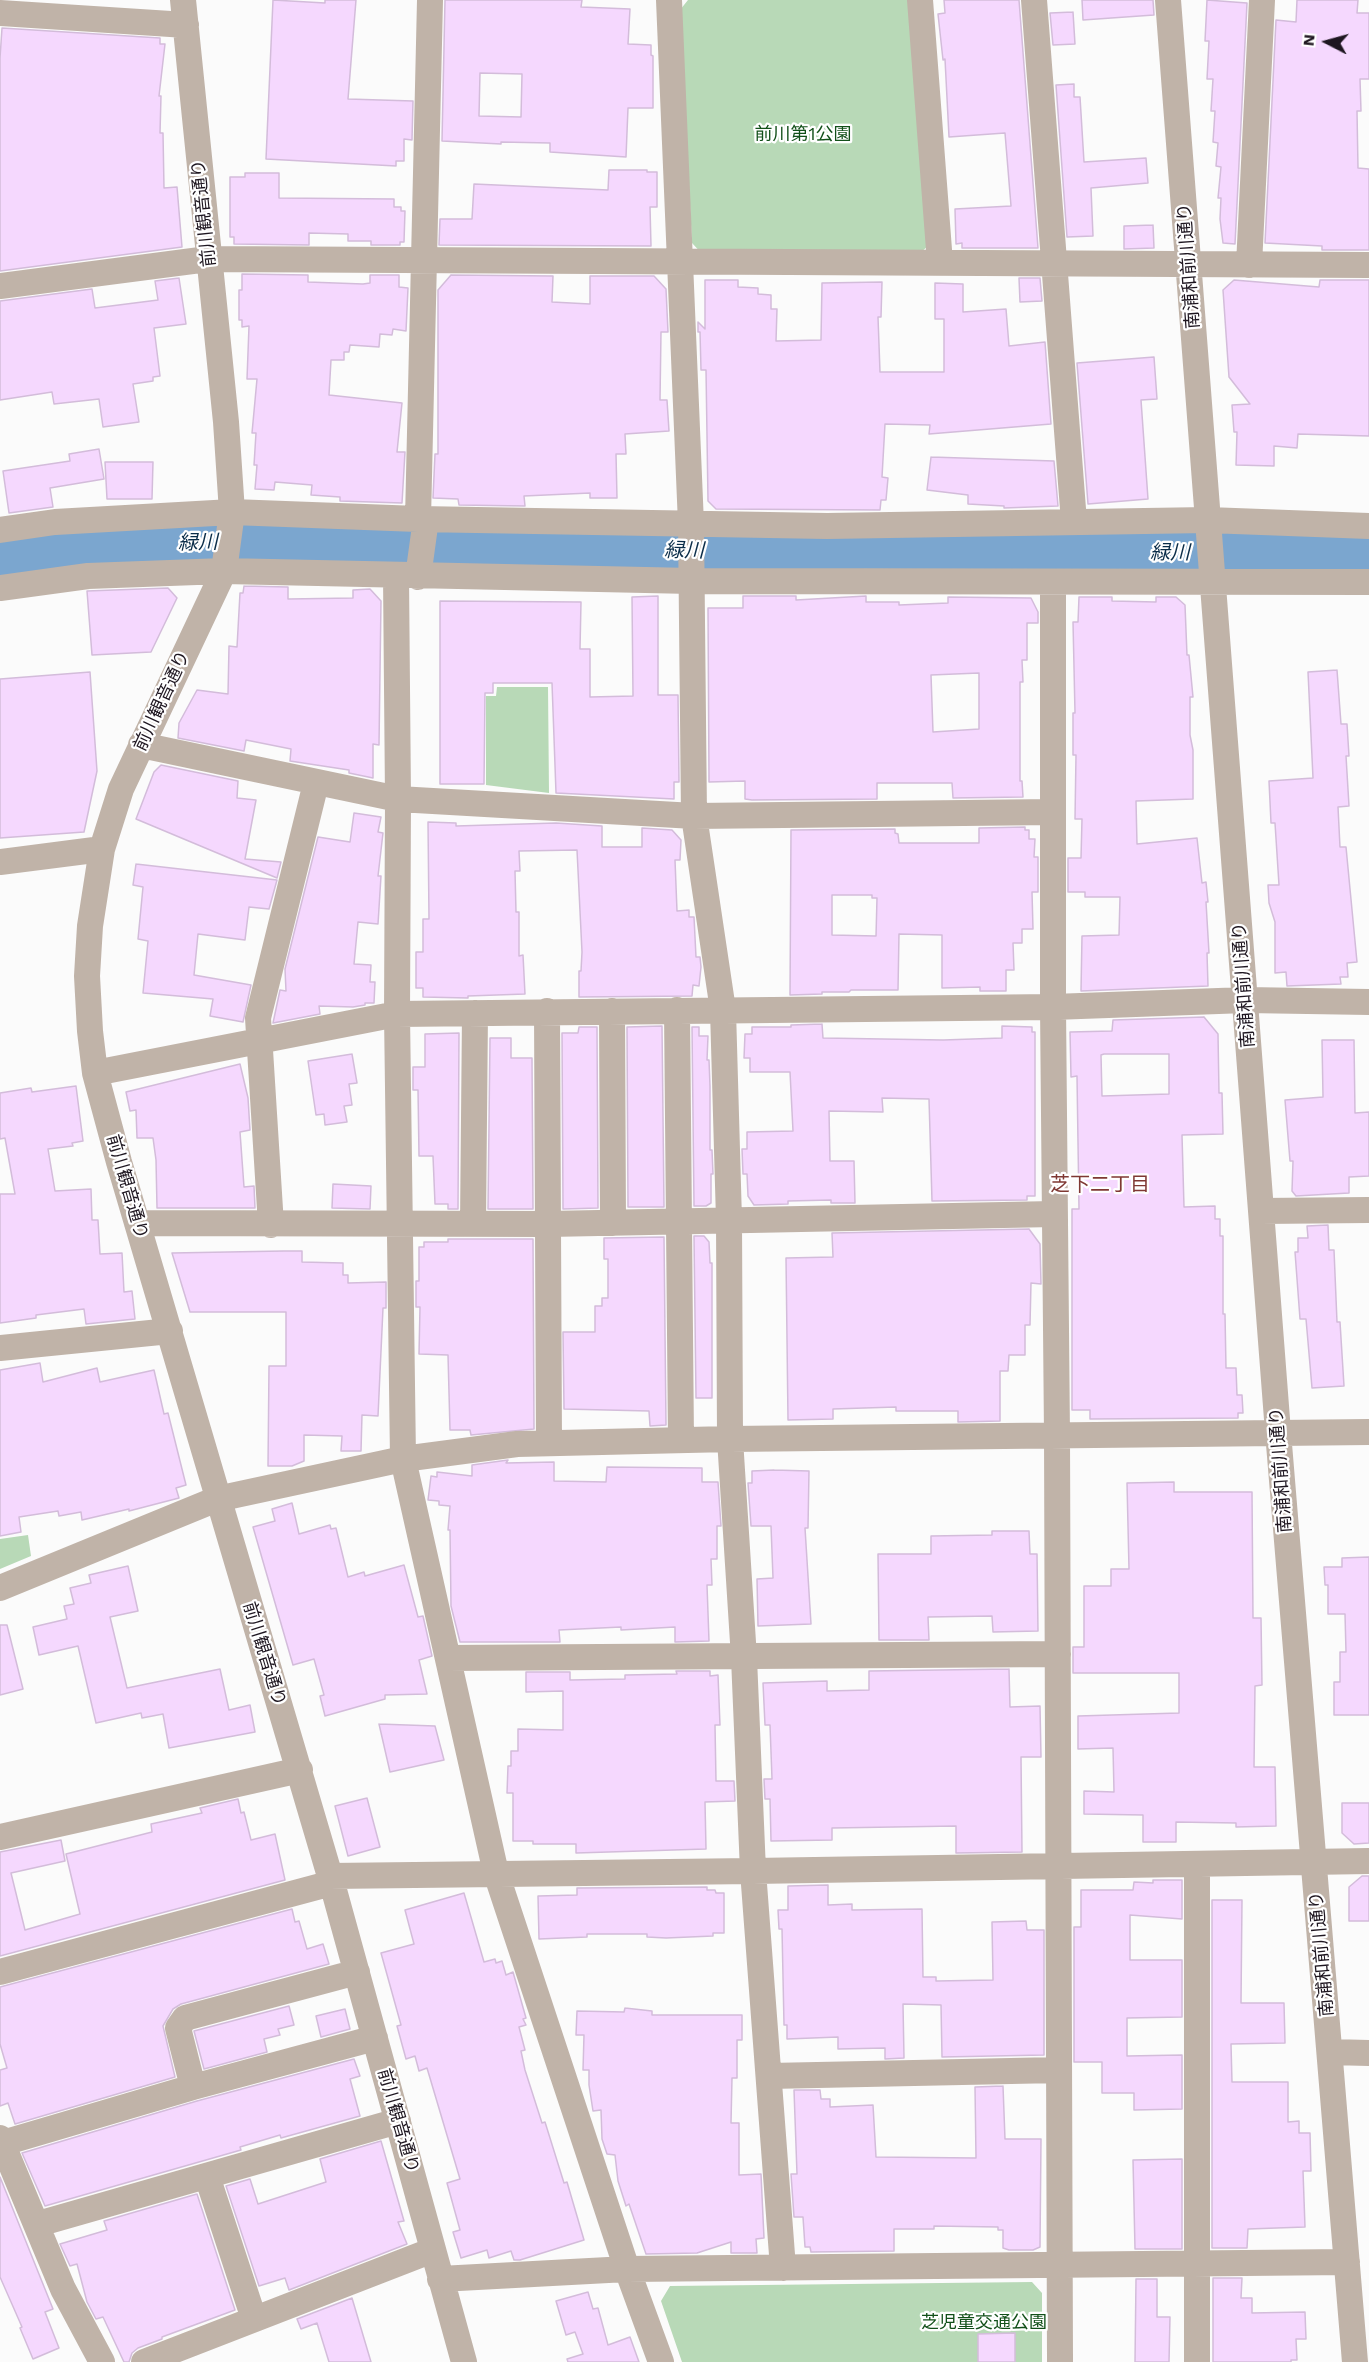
<!DOCTYPE html>
<html>
<head>
<meta charset="utf-8">
<style>
  body { margin:0 }
  #map { position:relative; width:1369px; height:2362px; overflow:hidden; background:#fbfbfb; font-family:"Work Sans",sans-serif }
  canvas { display:block }
  .north { position:absolute; left:1297px; top:12px; width:60px; height:60px; -webkit-text-stroke:4px #fff; paint-order:stroke; rotate:276deg; font-size:16px; font-weight:700; line-height:24px; text-align:center; color:#1e1620 }
  .north::after { content:''; display:block; margin:auto; width:21px; height:27px; background:#1e1620; clip-path:polygon(50% 0,100% 100%,50% 72%,0 100%) }
</style>
</head>
<body>
<div id="map">
<canvas width="1369" height="2362"></canvas>
<div class="north">N</div>
</div>
<script>
const ctx = document.querySelector('canvas').getContext('2d');
ctx.lineJoin = 'round';
function fill(path, color) {
  ctx.fillStyle = color;
  ctx.fill(path, 'evenodd');
}
function toPath(rows) {
  const path = new Path2D();
  for (const r of rows) {
    path.moveTo(r[0], r[1]);
    for (let i = 2; i < r.length; i += 2) path.lineTo(r[i], r[i + 1]);
  }
  return path;
}
function strokePath(path, color, width, dash) {
  ctx.strokeStyle = color;
  ctx.lineWidth = width;
  ctx.lineCap = dash ? 'butt' : 'round';
  ctx.setLineDash(dash || []);
  ctx.stroke(path);
}
function label(font, color, halo, rows, align = 'center') {
  ctx.font = font + ' "Work Sans","Noto Sans JP",sans-serif';
  ctx.lineWidth = 4.5;
  ctx.setLineDash([]);
  ctx.textBaseline = 'middle';
  ctx.strokeStyle = halo;
  ctx.fillStyle = color;
  for (const [text, x, y, turn = 0] of rows) {
    ctx.save();
    ctx.translate(x, y);
    ctx.rotate((+turn || 0) * Math.PI / 180);
    ctx.textAlign = isNaN(turn) ? turn : align;
    if (halo) ctx.strokeText(text, 0, 0);
    ctx.fillText(text, 0, 0);
    ctx.restore();
  }
}
fill(toPath([
  [688,0,910,0,929,245,918,255,705,257,692,243,680,10],
  [497,687,548,687,549,793,486,785,486,696,496,696],
  [28,1535,31,1556,0,1569,0,1539],
  [1032,2282,1042,2293,1042,2362,682,2362,661,2301,670,2286]
]), '#b8d9b7');
strokePath(toPath([
  [0,557,40,550,210,542,745,552,1165,555,1369,553]
]), '#7ba6cf', 44);
const building = toPath([
  [273,0,325,3,325,0,356,0,348,99,413,101,412,140,404,139,404,161,396,161,396,166,266,159,273,0],
  [445,0,582,0,581,7,630,9,628,44,651,45,651,55,653,56,653,108,628,108,626,157,550,152,550,143,501,142,501,144,442,141,445,0],
  [480,73,522,74,521,117,479,116,480,73],
  [944,0,1019,0,1038,248,962,248,962,243,956,244,955,209,1011,206,1005,133,949,137,945,59,943,60,938,14,945,13,944,0],
  [1082,0,1153,0,1154,15,1083,20,1082,0],
  [1207,0,1247,3,1235,244,1223,243,1220,219,1221,198,1218,198,1221,167,1216,166,1218,143,1213,142,1215,111,1211,111,1213,79,1207,79,1209,41,1205,41,1207,0],
  [1297,0,1358,0,1357,13,1369,13,1369,79,1360,79,1361,111,1357,111,1358,168,1369,169,1369,250,1322,250,1322,246,1265,243,1276,20,1296,22,1297,0],
  [1073,12,1075,44,1053,45,1050,13,1073,12],
  [2,28,160,38,160,44,165,44,159,96,161,96,160,133,163,133,164,188,177,187,182,247,0,271,0,58,2,28],
  [1074,84,1074,97,1080,97,1084,162,1146,158,1148,183,1091,188,1093,236,1067,237,1056,85,1074,84],
  [609,170,647,170,647,172,657,172,657,207,650,207,651,246,439,245,440,219,472,219,474,184,608,190,609,170],
  [245,173,279,173,279,198,394,199,394,207,401,207,401,211,405,211,404,242,400,242,400,245,371,245,371,241,348,241,348,234,309,233,309,245,234,244,234,237,230,237,230,177,245,177,245,173],
  [1153,225,1154,248,1124,249,1124,226,1153,225],
  [242,274,308,275,308,282,363,284,370,283,370,275,399,275,399,287,408,288,406,331,393,329,392,335,380,334,379,347,350,345,349,352,344,352,344,360,331,360,329,395,402,403,397,452,405,452,402,503,340,501,340,497,311,495,312,485,275,482,274,490,255,489,257,465,254,465,256,433,252,433,257,379,247,379,249,326,242,327,242,320,239,320,239,290,242,290,242,274],
  [451,275,553,276,552,302,590,304,590,276,654,276,666,289,668,332,661,332,660,400,667,400,669,431,625,434,626,454,616,454,617,498,590,498,590,493,524,496,525,506,459,505,458,499,433,498,435,454,438,454,438,290,451,275],
  [179,278,186,324,154,328,160,376,153,377,153,381,133,384,139,422,103,427,99,399,54,404,52,392,0,400,0,301,92,289,95,308,158,300,155,281,179,278],
  [1019,278,1040,278,1042,301,1020,302,1019,278],
  [705,280,738,280,738,287,758,288,758,294,771,295,771,309,777,309,776,341,821,340,822,283,882,282,881,317,878,317,880,372,944,372,944,319,935,319,935,283,963,284,963,312,1006,309,1009,346,1045,342,1051,424,929,434,930,425,885,424,882,477,888,478,886,500,881,500,880,510,716,509,708,501,706,370,701,370,700,332,698,332,698,322,705,329,705,280],
  [1234,280,1319,287,1320,280,1369,280,1369,436,1298,434,1297,448,1274,446,1274,466,1236,465,1237,432,1234,432,1232,405,1250,404,1229,377,1223,290,1234,280],
  [1154,357,1157,399,1141,400,1148,499,1088,504,1077,363,1154,357],
  [99,449,104,479,50,488,53,507,9,513,3,471,70,461,69,454,99,449],
  [931,457,1054,461,1058,506,1004,508,1004,506,968,504,968,495,927,490,931,457],
  [105,462,153,462,152,499,107,499,105,462],
  [244,586,288,587,288,599,353,598,353,590,370,589,381,601,379,745,373,744,373,778,349,773,349,770,290,761,291,749,246,740,244,751,178,738,179,723,197,690,228,694,229,646,237,647,240,593,243,593,244,586],
  [168,588,177,598,151,652,92,655,87,591,168,588],
  [658,596,658,695,678,695,679,782,674,782,674,799,556,793,552,683,493,683,493,693,485,693,484,784,440,784,440,601,581,602,580,649,590,649,590,697,633,696,632,597,658,596],
  [743,596,796,596,796,600,866,596,866,602,899,602,899,605,948,603,948,597,1031,598,1038,612,1038,623,1027,623,1027,660,1022,660,1023,682,1020,682,1020,781,1022,781,1023,797,953,798,952,783,877,783,877,799,752,800,745,799,745,781,709,782,708,608,743,608,743,596],
  [979,673,979,729,933,732,931,675,979,673],
  [1079,597,1112,597,1112,601,1156,602,1156,597,1176,597,1185,605,1187,655,1189,655,1193,697,1190,697,1190,735,1193,750,1193,799,1136,801,1137,844,1197,838,1202,883,1206,882,1208,902,1206,902,1209,953,1207,953,1208,986,1081,991,1082,936,1119,935,1120,897,1085,897,1085,892,1068,892,1068,858,1081,858,1082,819,1075,819,1076,755,1073,755,1073,713,1075,713,1073,622,1078,622,1079,597],
  [1337,670,1341,724,1347,724,1349,756,1346,756,1349,806,1338,807,1340,847,1346,847,1357,962,1347,963,1348,977,1340,977,1341,984,1287,986,1286,972,1275,973,1275,922,1269,903,1268,885,1279,885,1275,823,1271,823,1269,781,1313,778,1308,672,1337,670],
  [90,672,97,771,84,832,0,838,0,679,90,672],
  [161,765,238,781,237,798,256,800,245,859,281,862,277,878,136,819,154,772,161,765],
  [354,813,381,817,378,832,383,833,378,876,381,876,378,924,358,922,354,964,371,965,370,982,375,982,374,1003,365,1003,365,1005,353,1007,319,1006,320,1014,273,1023,280,990,286,991,285,969,318,837,350,842,354,813],
  [428,822,456,823,456,826,556,823,602,826,602,847,642,847,642,828,672,830,681,840,680,860,675,860,677,911,689,910,689,917,694,917,696,957,700,957,701,967,699,986,693,985,692,996,579,997,579,971,581,971,582,952,577,850,519,851,520,871,515,871,516,912,519,912,519,956,523,955,525,994,468,996,468,998,423,997,423,988,416,988,416,952,423,952,423,919,429,919,428,822],
  [1025,827,1025,830,1029,830,1029,839,1035,839,1034,857,1038,857,1038,892,1032,892,1033,929,1022,929,1022,943,1013,943,1014,970,1006,970,1006,991,980,991,980,987,942,988,942,935,899,934,898,990,851,990,849,992,822,992,822,994,790,995,791,830,895,829,895,833,898,834,899,843,979,843,979,828,1025,827],
  [832,895,872,895,872,898,877,898,876,936,832,935,832,895],
  [136,864,277,880,269,909,249,907,245,940,198,934,194,975,251,985,243,1022,210,1016,213,999,143,993,148,941,138,939,143,887,133,885,136,864],
  [1204,1017,1218,1034,1219,1093,1222,1093,1223,1134,1182,1135,1184,1207,1215,1206,1215,1219,1220,1219,1220,1236,1223,1236,1223,1314,1225,1314,1226,1368,1236,1368,1237,1395,1242,1395,1243,1413,1238,1413,1238,1418,1090,1419,1090,1410,1072,1410,1072,1209,1079,1209,1077,1076,1071,1077,1070,1032,1112,1031,1113,1020,1204,1017],
  [1104,1054,1169,1054,1169,1094,1102,1096,1101,1055,1104,1054],
  [822,1024,823,1038,943,1040,1002,1038,1002,1026,1032,1027,1032,1032,1035,1032,1035,1196,1027,1196,1027,1200,932,1201,929,1099,882,1098,883,1112,829,1111,830,1161,854,1161,855,1203,831,1203,831,1200,788,1201,788,1204,754,1205,748,1196,747,1174,743,1174,742,1149,747,1149,747,1132,793,1131,790,1072,750,1072,750,1058,744,1058,745,1034,752,1034,752,1027,791,1027,791,1025,822,1024],
  [662,1026,664,1207,628,1207,627,1027,662,1026],
  [597,1027,598,1208,563,1209,562,1033,578,1033,579,1027,597,1027],
  [692,1027,699,1027,699,1036,708,1036,707,1060,709,1060,710,1086,710,1150,712,1150,713,1174,711,1174,711,1203,706,1206,694,1206,692,1027],
  [459,1033,458,1209,448,1209,448,1204,435,1204,433,1156,419,1156,418,1090,413,1090,413,1067,425,1067,425,1034,459,1033],
  [490,1038,511,1038,511,1058,532,1058,533,1209,488,1209,490,1038],
  [1322,1040,1354,1040,1355,1113,1369,1112,1369,1176,1349,1177,1349,1193,1296,1196,1292,1191,1293,1161,1290,1161,1285,1100,1323,1097,1322,1040],
  [352,1054,357,1083,349,1084,352,1105,344,1106,347,1122,325,1125,324,1114,316,1115,308,1061,352,1054],
  [240,1064,248,1098,250,1130,240,1132,244,1187,254,1186,255,1208,157,1208,156,1160,153,1138,137,1138,136,1110,130,1111,126,1092,240,1064],
  [76,1086,83,1141,72,1143,73,1146,48,1149,55,1191,91,1189,92,1220,98,1220,100,1254,122,1253,124,1292,132,1291,135,1319,86,1324,84,1309,36,1315,36,1318,0,1323,0,1194,15,1194,5,1138,0,1139,0,1093,31,1088,32,1092,76,1086],
  [333,1184,371,1186,370,1209,332,1208,333,1184],
  [1328,1225,1329,1250,1334,1250,1337,1322,1340,1322,1344,1386,1312,1388,1306,1319,1300,1319,1295,1252,1298,1252,1298,1238,1308,1238,1307,1226,1328,1225],
  [1029,1229,1040,1244,1041,1284,1031,1283,1030,1325,1025,1325,1025,1355,1009,1355,1008,1371,1000,1371,1000,1421,958,1422,958,1411,896,1411,896,1407,833,1409,833,1419,788,1420,786,1258,833,1257,832,1233,1029,1229],
  [694,1236,704,1236,709,1242,710,1263,712,1263,712,1398,696,1398,694,1236],
  [664,1237,666,1425,650,1426,649,1411,564,1409,563,1332,595,1332,595,1306,602,1306,602,1298,608,1298,608,1259,604,1259,604,1238,664,1237],
  [448,1239,533,1239,534,1429,471,1435,470,1430,450,1430,448,1355,419,1354,420,1307,416,1307,416,1281,419,1281,419,1247,424,1247,424,1242,448,1242,448,1239],
  [283,1251,302,1251,302,1262,343,1263,343,1275,348,1275,348,1283,386,1282,386,1308,383,1308,378,1416,362,1415,361,1451,341,1451,342,1436,304,1435,304,1461,292,1466,268,1466,269,1366,286,1366,286,1312,190,1312,172,1253,283,1251],
  [40,1363,43,1382,97,1368,100,1382,154,1370,164,1414,168,1413,186,1485,176,1488,179,1498,129,1511,129,1509,82,1520,81,1512,59,1516,58,1511,19,1517,21,1532,0,1536,0,1370,40,1363],
  [508,1460,506,1463,554,1462,554,1481,606,1482,607,1467,702,1468,702,1482,718,1482,721,1526,717,1526,717,1559,711,1559,712,1585,707,1585,709,1641,675,1642,675,1627,621,1630,621,1627,559,1630,560,1642,460,1642,451,1606,450,1530,448,1530,450,1506,439,1505,439,1501,428,1500,431,1476,437,1477,437,1472,472,1476,472,1465,508,1460],
  [774,1470,809,1471,808,1528,805,1528,811,1624,758,1626,757,1579,773,1578,771,1526,751,1526,748,1483,752,1483,752,1471,774,1470],
  [1174,1482,1174,1492,1252,1492,1253,1618,1261,1618,1262,1685,1255,1686,1254,1767,1275,1767,1276,1826,1236,1827,1236,1823,1176,1822,1176,1842,1143,1842,1143,1815,1084,1814,1084,1791,1114,1792,1113,1748,1078,1749,1078,1716,1179,1713,1179,1673,1073,1673,1073,1647,1084,1647,1084,1586,1111,1586,1111,1569,1129,1569,1127,1483,1174,1482],
  [292,1503,299,1534,330,1525,331,1529,336,1528,348,1577,364,1572,365,1576,404,1565,418,1617,423,1616,432,1656,419,1660,427,1694,385,1695,385,1699,325,1716,320,1696,324,1695,314,1659,293,1665,253,1527,275,1521,272,1509,292,1503],
  [992,1531,1029,1531,1030,1554,1037,1554,1038,1631,993,1632,992,1616,928,1617,929,1640,879,1640,878,1554,931,1554,931,1536,992,1535,992,1531],
  [1369,1557,1369,1715,1334,1715,1334,1682,1340,1682,1340,1652,1346,1652,1345,1614,1328,1614,1328,1585,1325,1585,1324,1567,1342,1567,1342,1558,1369,1557],
  [128,1566,138,1611,110,1617,127,1688,220,1669,229,1710,250,1705,255,1732,169,1748,163,1714,142,1718,141,1713,96,1723,78,1646,39,1655,33,1627,67,1619,64,1606,74,1604,70,1588,91,1583,89,1575,128,1566],
  [0,1625,7,1625,23,1689,0,1695,0,1625],
  [1009,1669,1010,1707,1040,1706,1041,1757,1021,1757,1022,1852,956,1853,956,1826,832,1828,832,1840,771,1841,770,1799,765,1799,764,1779,772,1779,770,1725,765,1725,763,1683,827,1681,827,1691,869,1690,869,1671,1009,1669],
  [676,1671,710,1671,710,1676,718,1675,720,1725,715,1725,716,1781,734,1781,735,1801,705,1802,706,1849,576,1853,576,1844,533,1844,533,1841,513,1841,513,1793,507,1793,508,1766,511,1766,511,1751,518,1751,518,1729,563,1730,563,1691,526,1692,526,1672,570,1672,570,1680,625,1679,625,1675,677,1674,676,1671],
  [379,1724,435,1726,444,1760,390,1772,379,1724],
  [367,1798,380,1847,348,1856,335,1806,367,1798],
  [238,1799,241,1813,244,1812,251,1840,275,1834,285,1880,0,1956,0,1852,61,1840,65,1861,11,1873,25,1930,80,1914,66,1854,152,1832,151,1824,202,1813,200,1808,238,1799],
  [1342,1803,1369,1803,1369,1843,1354,1844,1342,1833,1342,1803],
  [1362,1876,1369,1876,1369,1921,1349,1921,1349,1887,1362,1876],
  [1153,1880,1182,1880,1182,1919,1130,1915,1130,1960,1182,1960,1182,2017,1127,2018,1127,2056,1182,2055,1182,2109,1134,2110,1134,2093,1102,2093,1102,2062,1074,2062,1074,1927,1081,1927,1081,1890,1133,1890,1134,1882,1153,1883,1153,1880],
  [828,1885,828,1905,852,1904,852,1910,922,1909,923,1977,936,1977,936,1981,993,1980,992,1922,1026,1921,1027,1930,1044,1930,1044,2055,942,2057,941,2005,903,2004,904,2058,885,2059,885,2048,838,2049,838,2037,787,2039,787,2025,784,2025,782,1929,779,1929,778,1910,788,1910,788,1886,828,1885],
  [707,1887,707,1890,715,1890,716,1893,724,1893,724,1933,713,1933,713,1936,666,1938,647,1937,647,1934,587,1934,587,1937,539,1939,538,1896,577,1895,577,1888,707,1887],
  [464,1893,484,1962,495,1959,496,1963,502,1961,506,1975,513,1972,526,2018,523,2019,526,2025,519,2027,525,2050,521,2051,525,2070,542,2123,545,2122,564,2183,567,2182,584,2240,520,2260,514,2260,511,2251,489,2258,487,2250,461,2258,453,2232,460,2230,447,2183,460,2179,427,2068,419,2071,415,2056,406,2059,397,2026,401,2025,381,1953,414,1944,405,1910,464,1893],
  [1212,1900,1242,1900,1241,2003,1284,2003,1285,2043,1231,2044,1232,2082,1288,2082,1288,2122,1299,2121,1299,2133,1310,2133,1311,2171,1303,2171,1305,2227,1248,2229,1247,2248,1212,2248,1212,1900],
  [292,1909,295,1922,299,1921,307,1949,323,1944,329,1964,181,2004,173,2009,163,2026,175,2077,15,2124,8,2103,0,2106,0,2070,7,2068,0,2044,0,1987,292,1909],
  [289,2006,294,2025,278,2029,280,2035,264,2039,267,2052,204,2069,194,2031,289,2006],
  [625,2008,652,2011,652,2015,742,2015,742,2040,737,2040,737,2078,732,2078,731,2123,739,2123,739,2175,761,2174,764,2238,756,2239,757,2253,731,2253,731,2242,697,2253,646,2254,629,2204,626,2206,618,2181,615,2155,607,2154,602,2139,601,2110,593,2111,589,2085,589,2070,583,2070,584,2035,576,2035,577,2011,624,2012,625,2008],
  [345,2009,350,2029,321,2037,316,2016,345,2009],
  [354,2059,360,2076,350,2079,360,2116,281,2138,280,2135,240,2147,241,2150,45,2206,22,2153,197,2101,354,2059],
  [1003,2086,1005,2139,1041,2139,1040,2247,1033,2250,1009,2250,1003,2248,1003,2230,998,2230,998,2227,934,2226,934,2229,894,2229,894,2251,811,2252,810,2247,805,2247,803,2217,794,2217,791,2174,797,2174,794,2090,820,2090,821,2099,830,2099,830,2107,873,2105,876,2157,976,2158,975,2087,1003,2086],
  [381,2141,404,2221,398,2222,407,2244,289,2290,285,2278,259,2286,226,2186,250,2179,258,2204,326,2182,320,2159,381,2141],
  [1182,2159,1182,2249,1135,2249,1133,2160,1182,2159],
  [0,2177,53,2309,45,2312,59,2348,33,2359,20,2328,22,2327,0,2277,0,2177],
  [197,2194,235,2310,162,2337,162,2339,138,2348,132,2353,129,2362,124,2362,103,2317,96,2319,87,2302,77,2264,70,2266,60,2244,107,2230,104,2221,197,2194],
  [1213,2278,1242,2278,1241,2298,1252,2298,1252,2313,1305,2312,1306,2339,1296,2339,1297,2360,1291,2360,1291,2362,1213,2362,1213,2278],
  [1136,2279,1157,2279,1157,2317,1170,2317,1169,2362,1135,2362,1136,2279],
  [588,2292,593,2309,598,2308,608,2345,630,2337,639,2362,568,2362,567,2359,583,2354,575,2332,566,2335,556,2301,588,2292],
  [352,2298,371,2362,329,2362,317,2323,301,2329,297,2319,352,2298],
  [1015,2333,1015,2362,978,2362,978,2334,1015,2333]
]);
fill(building, '#f5d8fe');
strokePath(building, '#d3bcda', 1.5);
strokePath(toPath([
  [183,0,226,422,232,512,224,571,121,789,102,849,90,926,87,976,90,1031,95,1073,119,1162,332,1883,464,2362],
  [669,0,691,524,694,816,723,1010,729,1220,730,1439,744,1658,753,1871,783,2268],
  [920,0,940,263],
  [1034,0,1074,522],
  [1168,0,1278,1432,1355,2362],
  [0,13,186,25],
  [1249,265,1262,0],
  [0,286,208,259,1369,265],
  [418,519,430,0],
  [0,530,55,522,232,512,418,519,827,526,1208,520,1369,526],
  [396,576,398,799,397,1014,403,1459,496,1873,627,2269,661,2362],
  [418,577,426,519],
  [1053,583,1053,1007,1057,1435,1060,2362],
  [0,588,88,576,224,571,692,581,1369,582],
  [141,745,398,799,694,816,1053,812],
  [0,862,102,849],
  [677,1010,681,1440],
  [547,1011,549,1443],
  [612,1011,613,1223],
  [95,1073,397,1014,1053,1007,1246,1000,1369,1002],
  [1261,1211,1369,1210],
  [137,1223,548,1224,1054,1214],
  [473,1224,475,1013],
  [271,1225,258,1018,316,783],
  [0,1348,170,1331],
  [0,1588,217,1499,403,1459,517,1444,730,1439,1369,1432],
  [448,1658,1058,1654],
  [0,1837,300,1770],
  [1197,1864,1197,2362],
  [330,1876,753,1871,1369,1861],
  [0,1972,332,1883],
  [357,1972,185,2018,178,2028,193,2087,375,2038],
  [1330,2052,1369,2053],
  [769,2076,1059,2070],
  [0,2138,63,2289,102,2362],
  [3,2143,193,2087],
  [207,2176,254,2319],
  [38,2224,398,2121],
  [440,2279,627,2269,1347,2262],
  [144,2362,433,2250]
]), '#c0b3a8', 26);
label('18px', '#125019', '#fff', [
  ["前川第1公園",803,135],
  ["芝児童交通公園",984,2323]
]);
label('18px', '#1e1620', '#fff', [
  ["前川観音通り",204,213,-96],
  ["南浦和前川通り",1189,266,-94],
  ["前川観音通り",162,701,-65],
  ["南浦和前川通り",1244,985,-94],
  ["前川観音通り",127,1187,74],
  ["南浦和前川通り",1281,1470,-94],
  ["前川観音通り",264,1654,73],
  ["南浦和前川通り",1322,1954,-95],
  ["前川観音通り",398,2121,74]
]);
label('italic 20px', '#0b2d49', '#fff', [
  ["緑川",198,543,-1],
  ["緑川",684,551,1],
  ["緑川",1170,553]
]);
label('20px', '#7f3833', '#fff', [
  ["芝下二丁目",1100,1185]
]);
</script>
</body>
</html>
